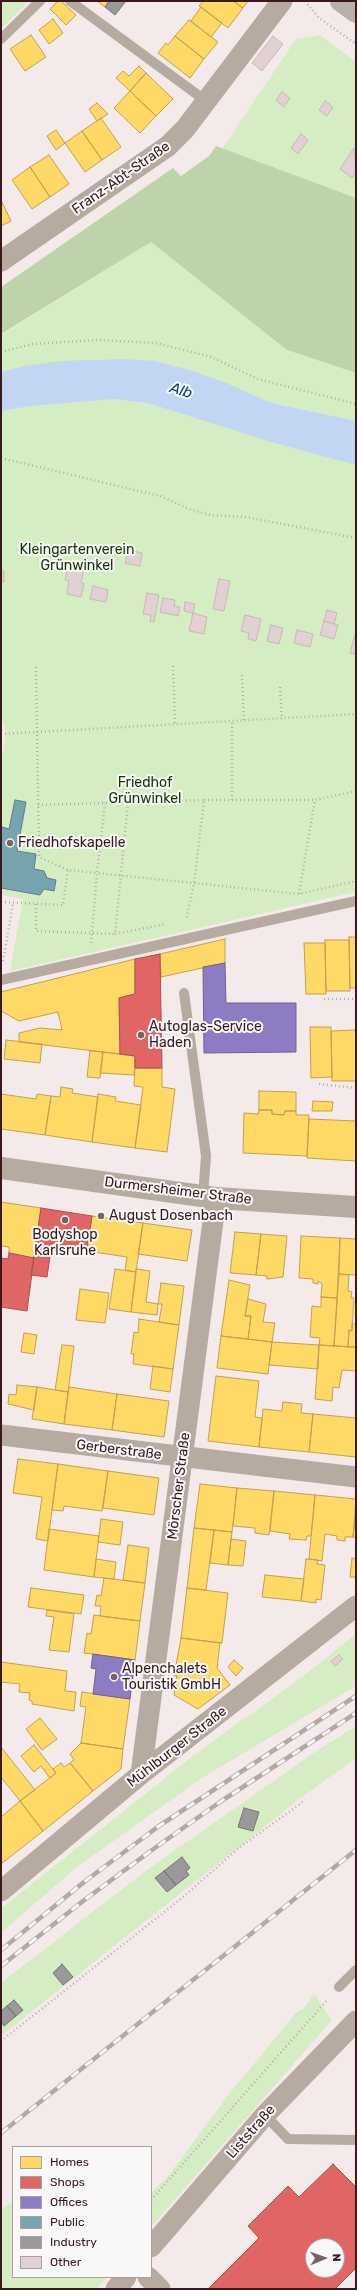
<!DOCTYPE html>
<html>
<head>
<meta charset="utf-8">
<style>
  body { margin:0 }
  #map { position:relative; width:357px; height:2290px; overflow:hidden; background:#f4eaea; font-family:Rubik,sans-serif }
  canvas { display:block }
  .frame { position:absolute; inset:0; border:2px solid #39191c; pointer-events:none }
  .legend { position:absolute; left:12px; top:2146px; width:140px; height:132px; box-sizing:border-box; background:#f8f8f8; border:1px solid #ac9fa0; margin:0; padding:5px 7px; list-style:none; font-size:12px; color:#39191c }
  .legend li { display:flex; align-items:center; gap:8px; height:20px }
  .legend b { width:20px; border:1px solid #ac9fa0 }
  .north { position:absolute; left:305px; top:2238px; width:40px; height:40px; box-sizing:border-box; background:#f8f8f8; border:1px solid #ac9fa0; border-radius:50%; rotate:88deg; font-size:11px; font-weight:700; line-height:16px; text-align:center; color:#39191c }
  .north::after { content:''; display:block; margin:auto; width:14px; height:18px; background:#7a6264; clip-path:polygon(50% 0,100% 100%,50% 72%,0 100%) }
</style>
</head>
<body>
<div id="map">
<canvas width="357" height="2290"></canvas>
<div class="frame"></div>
<ul class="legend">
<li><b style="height:11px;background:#ffd966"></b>Homes</li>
<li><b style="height:11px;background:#e06666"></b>Shops</li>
<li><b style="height:11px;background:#8e7cc3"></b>Offices</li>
<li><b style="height:11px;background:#76a5af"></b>Public</li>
<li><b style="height:11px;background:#999"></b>Industry</li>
<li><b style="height:11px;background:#e2d1d2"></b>Other</li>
</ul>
<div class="north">N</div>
</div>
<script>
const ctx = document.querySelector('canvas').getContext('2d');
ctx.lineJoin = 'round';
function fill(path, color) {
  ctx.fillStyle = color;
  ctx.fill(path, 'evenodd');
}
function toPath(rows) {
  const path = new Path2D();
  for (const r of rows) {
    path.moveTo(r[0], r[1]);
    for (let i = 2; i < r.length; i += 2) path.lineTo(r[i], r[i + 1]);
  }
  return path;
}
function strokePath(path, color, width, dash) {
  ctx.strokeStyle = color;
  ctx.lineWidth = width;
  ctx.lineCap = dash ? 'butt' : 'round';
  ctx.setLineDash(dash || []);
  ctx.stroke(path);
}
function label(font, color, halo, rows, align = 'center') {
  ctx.font = font + ' Rubik,sans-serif';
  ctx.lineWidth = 4;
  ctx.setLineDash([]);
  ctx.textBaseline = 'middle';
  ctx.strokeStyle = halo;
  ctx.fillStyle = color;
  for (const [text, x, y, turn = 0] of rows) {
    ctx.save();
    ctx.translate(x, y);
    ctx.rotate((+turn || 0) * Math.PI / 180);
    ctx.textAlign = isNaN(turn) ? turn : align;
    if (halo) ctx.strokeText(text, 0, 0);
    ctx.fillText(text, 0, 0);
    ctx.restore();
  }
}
fill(toPath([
  [1,1,29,1,1,29],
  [320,35,356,62,356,198,222,149,296,39],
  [151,242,287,350,356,373,356,892,10,971,23,899,1,895,1,767,6,733,1,715,1,335],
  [356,1634,356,1686,202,1778,77,1867,1,1933,1,1909,3,1907,199,1751,297,1681],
  [356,1726,356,1758,298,1800,1,2036,1,1983,144,1872,312,1754],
  [314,1994,332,2020,151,2227,151,2193,169,2175,229,2094,296,2013,304,2008],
  [13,2201,13,2277,107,2277,96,2289,1,2289,1,2210]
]), '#d5edc3');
fill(toPath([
  [216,146,356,198,356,373,287,350,151,242,1,334,1,287,173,168,181,176,209,156]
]), '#bdd4ab');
fill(toPath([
  [124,359,155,361,192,371,224,382,271,403,356,421,356,465,268,441,148,403,113,399,30,406,1,411,1,372,24,366,62,361]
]), '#c2d6f4');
const homes = toPath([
  [58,1,61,1,76,15,66,25,50,9,58,1],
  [97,1,109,1,105,7,97,1],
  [203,1,233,1,243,8,228,28,199,6,203,1],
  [233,1,248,1,243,8,233,1],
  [201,7,222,23,211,37,191,21,201,7],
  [53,19,63,33,49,44,39,30,53,19],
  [189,20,218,42,204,59,175,36,189,20],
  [31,35,46,57,25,71,10,49,31,35],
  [175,36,204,59,190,78,158,53,166,43,168,45,175,36],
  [139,66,146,73,130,91,116,78,123,71,129,76,139,66],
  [146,73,173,99,156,116,130,91,146,73],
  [130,91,156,116,140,133,114,108,130,91],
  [97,103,108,114,97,121,89,109,97,103],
  [101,118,121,147,102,160,82,131,101,118],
  [56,130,65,143,56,150,47,136,56,130],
  [82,131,102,160,85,172,65,143,82,131],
  [49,155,69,184,50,197,30,167,49,155],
  [30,167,50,197,32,209,12,180,30,167],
  [1,200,11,221,1,226,1,200],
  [349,937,356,937,356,988,350,988,349,937],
  [225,939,225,963,161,977,160,954,225,939],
  [325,940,349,940,350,991,326,991,325,940],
  [304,943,325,943,326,994,306,994,304,943],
  [135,959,135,994,119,998,120,1054,19,1042,19,1033,40,1028,62,1030,58,1012,19,1021,1,1011,1,992,135,959],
  [310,1027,331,1027,332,1077,311,1078,310,1027],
  [356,1030,356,1081,332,1081,331,1031,356,1030],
  [6,1040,42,1044,40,1063,4,1059,6,1040],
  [90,1051,103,1052,100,1078,87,1077,90,1051],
  [103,1052,135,1056,134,1075,100,1073,103,1052],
  [135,1068,162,1068,162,1087,175,1089,167,1152,135,1148,143,1087,134,1086,135,1068],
  [61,1087,73,1089,72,1093,98,1097,92,1142,45,1135,51,1096,60,1097,61,1087],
  [259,1091,296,1092,296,1111,285,1111,284,1115,272,1114,272,1110,259,1110,259,1091],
  [1,1094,36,1099,37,1094,51,1096,45,1135,1,1129,1,1094],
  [98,1094,116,1097,115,1101,141,1105,135,1148,92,1142,98,1094],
  [313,1101,333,1102,332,1111,312,1111,313,1101],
  [259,1110,272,1110,272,1114,284,1115,285,1111,296,1111,296,1115,309,1115,307,1156,243,1153,244,1113,258,1114,259,1110],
  [309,1119,356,1121,356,1161,307,1158,309,1119],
  [1,1202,41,1208,34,1258,9,1253,9,1247,1,1246,1,1202],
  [92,1216,143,1223,136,1272,125,1270,127,1257,87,1251,92,1216],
  [143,1223,192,1230,187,1261,138,1254,143,1223],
  [235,1232,261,1234,256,1275,230,1273,235,1232],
  [261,1234,287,1236,283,1277,267,1279,267,1276,256,1275,261,1234],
  [301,1236,340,1238,337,1298,321,1297,322,1284,318,1281,318,1284,313,1283,313,1279,299,1278,301,1236],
  [340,1238,356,1239,356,1275,339,1274,340,1238],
  [115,1269,136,1272,131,1312,109,1309,115,1269],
  [136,1269,150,1271,146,1302,158,1304,157,1315,131,1312,136,1269],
  [339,1274,349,1275,348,1291,352,1292,351,1298,354,1298,352,1331,349,1330,348,1347,334,1346,339,1274],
  [229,1280,250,1285,245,1316,251,1316,248,1339,221,1336,229,1280],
  [161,1283,184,1286,179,1325,159,1322,162,1304,158,1304,161,1283],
  [80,1289,109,1293,105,1323,76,1320,80,1289],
  [321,1297,337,1298,334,1346,319,1345,320,1338,310,1337,312,1306,321,1307,321,1297],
  [248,1299,266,1304,263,1322,275,1323,272,1342,248,1339,251,1316,245,1316,248,1299],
  [139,1319,179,1325,173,1369,133,1364,134,1354,131,1354,134,1332,138,1333,139,1319],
  [352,1324,356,1324,356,1347,348,1347,349,1330,352,1331,352,1324],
  [24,1333,37,1335,34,1354,21,1352,24,1333],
  [221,1336,272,1342,268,1374,217,1368,221,1336],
  [272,1342,319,1345,318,1369,269,1365,272,1342],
  [62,1345,74,1346,68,1392,55,1390,62,1345],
  [319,1345,356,1347,356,1371,342,1370,339,1388,333,1387,332,1401,315,1399,319,1345],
  [153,1366,173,1369,170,1392,150,1389,153,1366],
  [216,1376,259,1381,255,1417,262,1418,259,1447,208,1441,216,1376],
  [17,1385,37,1387,34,1410,8,1404,9,1394,16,1395,17,1385],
  [37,1387,68,1392,64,1424,32,1419,37,1387],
  [69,1387,117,1394,112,1430,64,1424,69,1387],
  [117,1394,169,1401,164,1437,112,1430,117,1394],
  [283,1402,302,1404,301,1413,313,1414,309,1452,259,1447,263,1409,282,1411,283,1402],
  [313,1414,356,1418,356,1457,309,1452,313,1414],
  [18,1459,58,1464,48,1541,36,1539,42,1497,13,1493,18,1459],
  [58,1464,108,1471,102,1511,64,1506,63,1511,52,1510,58,1464],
  [108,1471,159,1478,154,1515,103,1508,108,1471],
  [200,1484,237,1488,232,1532,194,1528,200,1484],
  [237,1488,274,1491,269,1535,255,1533,255,1528,233,1526,237,1488],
  [274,1491,315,1495,311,1536,307,1536,306,1540,289,1539,290,1534,270,1531,274,1491],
  [315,1495,356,1499,353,1537,345,1537,345,1541,337,1540,337,1536,325,1534,322,1561,309,1559,315,1495],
  [356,1509,356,1538,353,1537,356,1509],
  [101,1519,123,1522,120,1545,98,1542,101,1519],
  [194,1528,214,1530,206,1590,187,1588,194,1528],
  [49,1529,99,1536,94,1577,44,1570,49,1529],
  [214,1530,232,1532,228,1565,210,1563,214,1530],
  [231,1539,246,1541,243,1566,228,1565,231,1539],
  [128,1545,149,1548,145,1583,123,1580,128,1545],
  [352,1558,356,1559,356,1577,350,1577,352,1558],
  [96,1559,116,1562,114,1579,94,1577,96,1559],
  [306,1559,318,1560,317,1564,325,1565,321,1600,316,1599,316,1603,301,1601,306,1559],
  [265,1575,304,1579,301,1601,262,1597,265,1575],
  [104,1578,145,1583,140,1621,100,1616,101,1606,95,1606,97,1595,101,1596,104,1578],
  [31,1588,84,1595,81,1614,28,1607,31,1588],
  [187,1588,228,1593,222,1643,181,1638,187,1588],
  [47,1610,74,1614,69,1652,49,1650,54,1617,46,1616,47,1610],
  [94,1615,140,1621,135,1660,84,1653,87,1633,91,1634,94,1615],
  [181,1638,220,1643,217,1668,230,1685,198,1709,174,1695,177,1676,174,1676,181,1638],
  [234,1660,243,1668,236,1676,228,1667,234,1660],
  [1,1662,67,1671,65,1691,76,1692,74,1711,32,1704,32,1701,29,1700,30,1693,19,1692,20,1684,1,1682,1,1662],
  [82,1692,130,1699,123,1749,81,1743,86,1707,80,1706,82,1692],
  [40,1718,57,1739,42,1750,26,1729,40,1718],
  [81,1743,123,1749,121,1769,93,1791,70,1763,74,1760,70,1754,81,1743],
  [34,1745,56,1773,50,1778,41,1766,34,1772,21,1756,34,1745],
  [1,1747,35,1790,20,1801,1,1777,1,1747],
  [61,1763,64,1767,70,1763,93,1791,43,1831,20,1801,56,1773,53,1769,61,1763],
  [20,1801,43,1831,1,1864,1,1817,20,1801]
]);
fill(homes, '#ffd966');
strokePath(homes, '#c49f50', 1);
const shops = toPath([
  [160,954,162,1068,135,1068,135,1056,120,1054,119,998,135,994,135,959,160,954],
  [41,1208,92,1216,87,1248,52,1243,47,1277,31,1275,41,1208],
  [9,1253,34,1258,27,1311,1,1307,1,1258,8,1259,9,1253],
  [333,2164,356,2187,356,2268,335,2289,208,2289,259,2238,248,2226,288,2186,299,2197,333,2164],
  [313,2246,337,2246,337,2270,313,2270,313,2246]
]);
fill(shops, '#e06666');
strokePath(shops, '#ae4f50', 1);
const offices = toPath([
  [225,963,226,1003,296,1003,296,1052,204,1053,203,967,225,963],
  [93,1654,135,1660,130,1699,93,1694,96,1669,91,1668,93,1654]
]);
fill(offices, '#8e7cc3');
strokePath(offices, '#745e91', 1);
const public = toPath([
  [15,800,26,802,17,851,36,854,34,869,44,871,47,878,56,880,54,891,44,889,40,895,1,888,1,835,2,827,9,829,15,800]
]);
fill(public, '#76a5af');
strokePath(public, '#647b83', 1);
const industry = toPath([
  [109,1,126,1,115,15,105,7,109,1],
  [244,1808,259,1812,253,1831,238,1827,244,1808],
  [182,1857,190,1868,186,1871,189,1875,176,1885,164,1871,182,1857],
  [164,1871,176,1885,167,1892,155,1878,164,1871],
  [62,1964,73,1977,63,1985,53,1973,62,1964],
  [14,2000,23,2010,16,2016,7,2006,14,2000],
  [7,2006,16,2016,4,2026,1,2022,1,2011,7,2006]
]);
fill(industry, '#999');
strokePath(industry, '#7c7374', 1);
const building = toPath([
  [273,36,283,44,262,71,252,63,273,36],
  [282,92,290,98,284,107,276,100,282,92],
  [325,101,333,107,327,116,319,110,325,101],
  [301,134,308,140,298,154,291,148,301,134],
  [354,148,356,172,352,178,340,169,354,148],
  [128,550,142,553,140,566,125,563,128,550],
  [68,567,84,570,81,583,84,583,81,597,67,594,69,581,65,580,68,567],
  [1,571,4,571,4,582,1,582,1,571],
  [219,579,230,581,224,611,213,609,219,579],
  [93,586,108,590,106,602,90,599,93,586],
  [147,593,159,595,154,622,150,621,151,615,143,614,147,593],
  [163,598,175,600,174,606,180,607,178,616,160,612,163,598],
  [185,602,195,604,193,613,184,611,185,602],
  [327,610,337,613,334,624,324,621,327,610],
  [193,613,207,617,204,634,189,631,193,613],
  [245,615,261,619,256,641,248,639,249,633,241,631,245,615],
  [324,621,338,625,334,639,320,635,324,621],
  [271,625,283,628,279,644,267,641,271,625],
  [297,630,313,634,310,647,294,643,297,630],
  [356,630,356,654,350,653,356,630],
  [339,1655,343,1659,335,1666,331,1661,339,1655]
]);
fill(building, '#e2d1d2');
strokePath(building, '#cbb7b8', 1);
strokePath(toPath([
  [305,1,319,18,356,44],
  [1,352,33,344,98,340,156,343,211,357,258,379,356,404],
  [1,458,160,496,189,509,210,515,246,517,356,538],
  [173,666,175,725],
  [36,667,39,857,68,870,97,873,105,804],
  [242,675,244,721],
  [280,687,282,719],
  [1,734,356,714],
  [204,800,315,800],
  [232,800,232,722],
  [128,803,115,934,166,924],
  [38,805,204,800,194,884,186,920],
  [299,894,315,800,356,791],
  [1,902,63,905,68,870],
  [36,904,36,931,115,934],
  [91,943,97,873,299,894,356,881],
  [3,961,13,903],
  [324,999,356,999],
  [319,1084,356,1088],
  [1,2041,182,1898,240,1847,300,1804,304,1799],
  [151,2200,328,1999]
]), '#b8aea8', 2.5, [1, 3]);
strokePath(toPath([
  [70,1,206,101],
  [1,39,40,1],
  [1,980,356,901],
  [184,993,206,1156,203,1196],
  [339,1987,356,1970],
  [265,2115,288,2139,356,2140]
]), '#b7aaa0', 10);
strokePath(toPath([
  [1,261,168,146,185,129,282,1],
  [1,1435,356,1477],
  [141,1774,216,1198],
  [1,1891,141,1774,356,1606],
  [151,2247,265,2115,356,2021],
  [148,2277,160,2289],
  [116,2289,126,2277]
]), '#b7aaa0', 21);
strokePath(toPath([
  [1,1168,216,1198,356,1207]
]), '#b7aaa0', 22);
strokePath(toPath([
  [341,1,356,12]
]), '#bab0a9', 22);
const rail = toPath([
  [1,1950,84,1882,159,1826,356,1696],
  [1,1966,83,1901,152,1850,220,1802,356,1713],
  [1,2133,356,1850]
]);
strokePath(rail, '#b3a8a3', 4.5);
strokePath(rail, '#f8f8f8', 3, [9]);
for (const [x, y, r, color] of [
  [10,843,4,"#7a6264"],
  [141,1035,4,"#7a6264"],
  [101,1216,4,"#7a6264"],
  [65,1220,4,"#7a6264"],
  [114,1677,4,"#7a6264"]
]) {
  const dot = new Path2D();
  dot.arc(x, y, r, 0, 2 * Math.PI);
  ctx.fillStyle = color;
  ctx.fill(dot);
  strokePath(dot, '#f8f8f8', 1.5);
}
label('14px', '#39191c', '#f8f8f8', [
  ["Franz-Abt-Straße",121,178,-35],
  ["Durmersheimer Straße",178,1191,7],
  ["Gerberstraße",119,1450,7],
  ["Mörscher Straße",179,1486,-83],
  ["Mühlburger Straße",177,1747,-38],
  ["Liststraße",251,2132,-49]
]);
label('14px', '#163601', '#f8f8f8', [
  ["Kleingartenverein",77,550],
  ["Grünwinkel",77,566],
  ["Friedhof",145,783],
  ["Grünwinkel",145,799]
]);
label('14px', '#39191c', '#f8f8f8', [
  ["Friedhofskapelle",18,843],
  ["Autoglas-Service",149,1027],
  ["Haden",149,1043],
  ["August Dosenbach",109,1216],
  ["Bodyshop",65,1235,"center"],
  ["Karlsruhe",65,1251,"center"],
  ["Alpenchalets",122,1669],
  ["Touristik GmbH",122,1685]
], 'left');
label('italic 15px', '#0c407d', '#f8f8f8', [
  ["Alb",181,391,17]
]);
</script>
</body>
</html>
